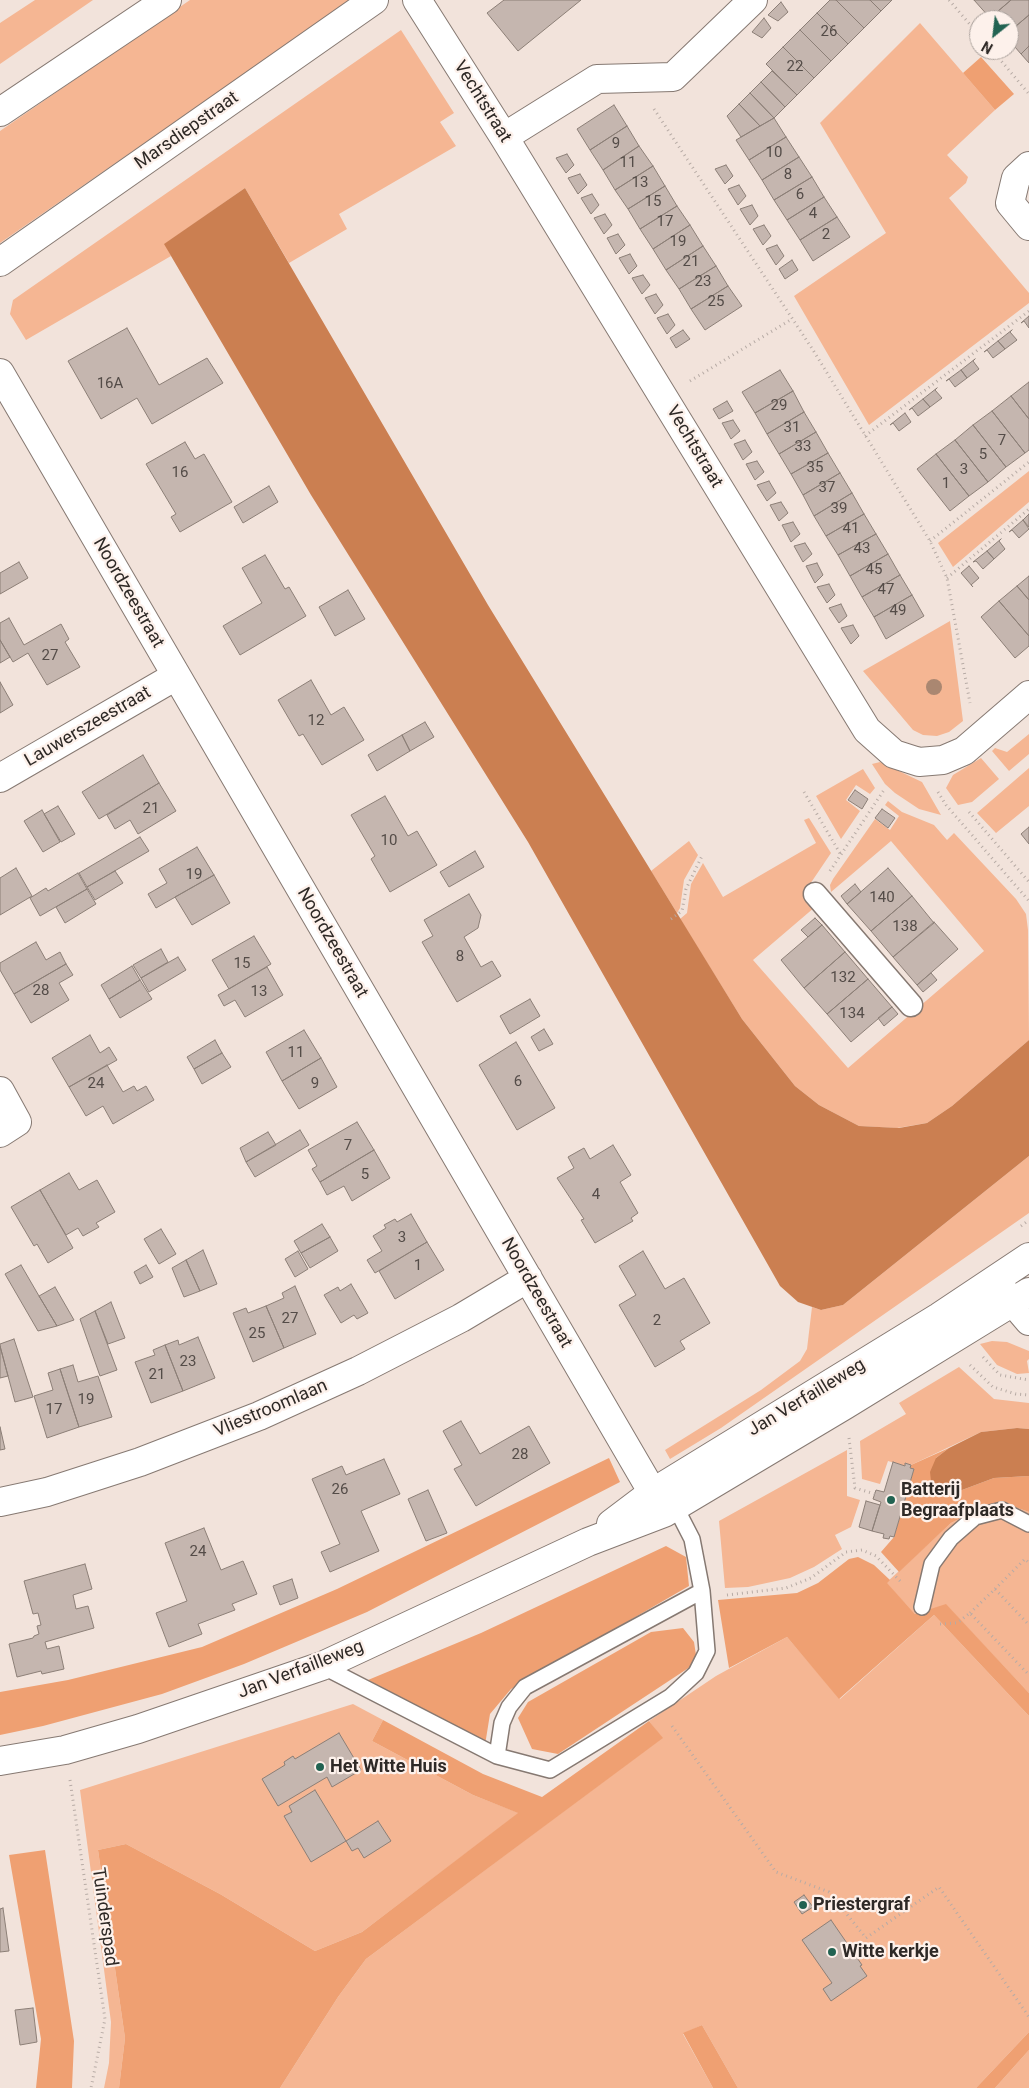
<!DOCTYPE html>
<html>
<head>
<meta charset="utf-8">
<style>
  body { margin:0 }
  #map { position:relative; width:1029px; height:2088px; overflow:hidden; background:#f2e3db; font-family:Roboto,sans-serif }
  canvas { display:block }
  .north { position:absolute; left:969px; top:10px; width:50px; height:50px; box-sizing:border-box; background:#fdf1eb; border:1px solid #aaa19c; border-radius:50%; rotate:209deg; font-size:14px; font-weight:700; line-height:20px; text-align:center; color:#2e2926 }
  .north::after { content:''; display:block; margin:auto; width:18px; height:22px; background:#226352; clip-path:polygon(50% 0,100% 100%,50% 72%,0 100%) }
</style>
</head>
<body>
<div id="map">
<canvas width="1029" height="2088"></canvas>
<div class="north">N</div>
</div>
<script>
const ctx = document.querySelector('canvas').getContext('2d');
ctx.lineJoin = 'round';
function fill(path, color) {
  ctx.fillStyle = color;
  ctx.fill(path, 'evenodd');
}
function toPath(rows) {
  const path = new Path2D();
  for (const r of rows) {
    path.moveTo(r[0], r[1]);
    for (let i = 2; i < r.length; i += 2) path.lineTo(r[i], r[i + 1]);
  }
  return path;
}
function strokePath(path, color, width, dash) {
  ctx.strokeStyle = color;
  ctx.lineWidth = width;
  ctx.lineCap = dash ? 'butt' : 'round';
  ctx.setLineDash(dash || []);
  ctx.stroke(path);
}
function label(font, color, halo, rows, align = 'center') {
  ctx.font = font + ' Roboto,sans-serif';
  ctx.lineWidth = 4.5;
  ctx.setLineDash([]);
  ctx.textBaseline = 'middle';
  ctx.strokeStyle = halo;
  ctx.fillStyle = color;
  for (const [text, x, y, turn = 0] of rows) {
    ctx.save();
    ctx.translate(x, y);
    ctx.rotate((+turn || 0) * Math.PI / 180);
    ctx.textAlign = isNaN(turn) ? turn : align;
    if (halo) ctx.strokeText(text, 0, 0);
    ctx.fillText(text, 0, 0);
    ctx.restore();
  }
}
fill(toPath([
  [35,0,93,0,0,64,0,23],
  [190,0,351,0,0,243,0,131],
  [920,23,995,110,947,155,968,177,966,183,949,198,1029,293,1029,303,869,425,794,296,886,233,820,123],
  [401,30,454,113,440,122,456,146,339,214,347,229,289,263,245,188,165,244,171,256,26,340,10,314,13,300],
  [1029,471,1029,502,953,567,938,543],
  [950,621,963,721,949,732,937,736,923,735,913,730,863,671],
  [1029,734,1029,754,1009,771,992,751,995,748,1007,752],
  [981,758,999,779,972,802,958,805,946,788,953,775],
  [880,762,922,782,941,815,919,809,895,793,885,784,872,764],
  [1029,768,1029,806,996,833,977,813],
  [863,769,875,788,870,794,856,785,846,800,860,811,841,839,816,796],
  [888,801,902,812,934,825,947,840,954,833,1016,899,1026,914,1028,930,1029,1040,952,1106,927,1123,897,1128,859,1126,819,1105,795,1086,742,1019,680,919,687,913,691,884,703,863,723,897,816,843,804,820,809,818,831,853,804,893,815,907,753,960,848,1068,984,951,891,841,831,892,830,885,833,879,875,819,890,830,899,816,885,805],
  [689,841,698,855,684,880,680,908,677,913,651,871],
  [1029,1156,1029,1213,721,1428,670,1459,665,1450,761,1390,800,1361,807,1349,812,1307,821,1310,843,1305],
  [992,1341,1007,1342,1029,1351,1029,1359,1027,1361,1029,1373,1017,1374,997,1365,980,1344],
  [959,1367,994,1399,1029,1403,1029,1429,1017,1428,981,1432,911,1465,905,1463,905,1466,888,1461,880,1484,862,1479,860,1441,906,1414,899,1403],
  [847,1450,847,1496,860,1500,851,1527,835,1535,842,1549,814,1567,790,1578,748,1587,725,1588,719,1521],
  [1012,1506,1029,1512,1029,1693,946,1605,915,1614,886,1583,951,1523,981,1508],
  [934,1615,1029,1716,1029,2032,976,2088,738,2088,702,2025,683,2034,713,2088,280,2088,338,1997,366,1959,662,1738,649,1721,716,1676,787,1637,840,1699],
  [353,1704,383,1720,372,1741,473,1795,519,1813,362,1932,315,1951,220,1894,126,1844,98,1850,125,2038,119,2088,104,2088,109,2063,111,2022,80,1790],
  [1029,2050,1029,2088,995,2088]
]), '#f5b693');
fill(toPath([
  [981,57,1014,94,995,110,963,73],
  [949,1448,936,1458,962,1490,994,1478,1029,1476,1029,1512,1012,1506,981,1508,951,1523,899,1572,881,1552,894,1537,914,1469,910,1468,911,1465],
  [609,1458,620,1482,367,1612,244,1664,162,1694,43,1726,0,1735,0,1692,68,1680,202,1647,337,1589],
  [666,1546,686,1557,689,1586,511,1689,490,1714,485,1745,368,1680,481,1633],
  [858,1557,874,1565,890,1580,887,1583,915,1614,946,1604,1029,1693,1029,1716,934,1615,839,1699,787,1637,729,1668,718,1600,797,1593,818,1583,849,1559],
  [683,1628,694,1642,696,1655,690,1667,558,1754,532,1749,518,1718,528,1702,651,1632],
  [383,1720,483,1774,542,1797,649,1721,663,1738,366,1959,338,1997,280,2088,119,2088,125,2038,98,1850,126,1844,220,1894,315,1951,362,1932,518,1813,473,1795,372,1741],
  [45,1850,74,2041,72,2088,36,2088,41,2039,9,1855],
  [702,2025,738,2088,713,2088,683,2033],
  [1029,2032,1029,2050,995,2088,976,2088]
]), '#efa072');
fill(toPath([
  [245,188,488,605,742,1019,795,1086,819,1105,859,1126,899,1128,927,1123,952,1106,1029,1040,1029,1156,843,1305,821,1310,798,1302,780,1286,528,842,311,495,164,244],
  [1017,1428,1029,1429,1029,1476,994,1478,962,1490,941,1491,931,1481,930,1472,936,1458,949,1448,981,1432]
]), '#cb7f51');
const building = toPath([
  [504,0,581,0,518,51,487,13,504,0],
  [830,0,836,0,864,28,848,44,817,13,830,0],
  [836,0,870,0,881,11,864,28,836,0],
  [870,0,892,0,881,11,870,0],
  [974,0,1011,0,990,18,974,0],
  [1011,0,1029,0,1029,15,1009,32,1009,20,992,20,990,18,1011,0],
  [781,2,788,12,778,21,768,15,781,2],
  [817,13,848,44,831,61,800,30,817,13],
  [1029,15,1029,46,1021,54,1009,40,1009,32,1029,15],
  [764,18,771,28,762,38,752,32,764,18],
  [800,30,831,61,814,78,783,47,800,30],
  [1029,46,1029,63,1021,54,1029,46],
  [783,47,814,78,797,95,766,64,783,47],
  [772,71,797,95,785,107,761,82,772,71],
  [761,82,785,107,774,118,750,93,761,82],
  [750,93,774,118,760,126,739,104,750,93],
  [739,104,760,126,741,137,727,116,739,104],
  [614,105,627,126,590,150,577,129,614,105],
  [774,118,786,137,749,160,736,140,774,118],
  [627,126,639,146,603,170,590,150,627,126],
  [786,137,799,157,762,180,749,160,786,137],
  [639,146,653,166,615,190,603,170,639,146],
  [567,154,574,165,566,173,556,158,567,154],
  [799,157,812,177,774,200,762,180,799,157],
  [726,165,733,176,725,184,715,169,726,165],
  [653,166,665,186,628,209,615,190,653,166],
  [580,174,587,185,578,194,568,178,580,174],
  [812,177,824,197,787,220,774,200,812,177],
  [739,185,746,196,738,205,728,189,739,185],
  [665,186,677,206,640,229,628,209,665,186],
  [592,194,599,205,591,214,581,198,592,194],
  [824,197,837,217,800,240,787,220,824,197],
  [752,205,758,216,750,225,740,209,752,205],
  [677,206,690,225,653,249,640,229,677,206],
  [605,214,612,225,604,234,594,218,605,214],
  [837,217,850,237,813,261,800,240,837,217],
  [690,225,703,246,666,270,653,249,690,225],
  [764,225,771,236,763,245,753,229,764,225],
  [618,234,625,245,616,254,607,238,618,234],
  [777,245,784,256,776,265,766,249,777,245],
  [703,246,716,266,679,289,666,270,703,246],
  [630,254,637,266,629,274,619,258,630,254],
  [792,260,798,270,785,279,779,269,792,260],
  [716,266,728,286,691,309,679,289,716,266],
  [643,275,650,285,642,294,632,278,643,275],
  [728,286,742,306,705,330,691,309,728,286],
  [656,294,663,305,655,314,645,298,656,294],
  [668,314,675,325,667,334,657,318,668,314],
  [1029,316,1029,328,1024,321,1021,323,1029,316],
  [127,328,159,385,207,358,223,383,152,424,137,398,101,419,68,361,127,328],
  [683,330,690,339,676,348,670,338,683,330],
  [1012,330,1010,332,1017,340,1005,349,998,341,1012,330],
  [998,341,1005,349,993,358,987,350,984,352,998,341],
  [975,359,973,361,979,369,967,378,961,370,975,359],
  [780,370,793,391,755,413,742,392,780,370],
  [961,370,967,378,955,387,949,379,946,381,961,370],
  [1029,382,1029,419,1011,396,1029,382],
  [937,388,935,390,942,398,930,407,923,399,937,388],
  [793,391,804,412,767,434,755,413,793,391],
  [1011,396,1029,419,1029,450,1025,453,992,411,1011,396],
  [923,399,930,407,918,416,912,408,909,410,923,399],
  [727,401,733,411,719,419,713,409,727,401],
  [992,411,1025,453,1006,467,973,425,992,411],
  [804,412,816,432,779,454,767,434,804,412],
  [905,413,911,422,899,431,893,423,890,425,905,413],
  [733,420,740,431,731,439,722,423,733,420],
  [973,425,1006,467,988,482,955,440,973,425],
  [816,432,828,453,791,474,779,454,816,432],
  [745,440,752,452,743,460,734,444,745,440],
  [955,440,988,482,969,496,936,454,955,440],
  [185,442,195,459,204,454,232,502,180,532,171,517,176,514,146,464,185,442],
  [828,453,840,473,803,495,791,474,828,453],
  [936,454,969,496,950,511,917,469,936,454],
  [757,461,764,472,755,480,746,464,757,461],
  [840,473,852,493,814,516,803,495,840,473],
  [769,481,776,493,767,501,757,485,769,481],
  [269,486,278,502,243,523,234,507,269,486],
  [852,493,864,514,826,536,814,516,852,493],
  [781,502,788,513,779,521,770,505,781,502],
  [864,514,876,534,838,555,826,536,864,514],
  [1029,514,1029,527,1023,520,1029,514],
  [1023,520,1029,529,1019,538,1012,530,1009,532,1023,520],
  [793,522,800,534,791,542,782,525,793,522],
  [876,534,888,554,850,576,838,555,876,534],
  [1001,539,999,541,1005,549,994,559,987,551,1001,539],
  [805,543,812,554,803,562,794,546,805,543],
  [987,551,994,559,983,569,976,561,973,562,987,551],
  [888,554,900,575,862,597,850,576,888,554],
  [265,555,285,589,289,587,306,616,240,655,223,626,262,603,242,568,265,555],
  [19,562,28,578,0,594,0,573,19,562],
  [817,563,823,575,815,583,806,566,817,563],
  [969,566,979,578,971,585,973,587,961,573,969,566],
  [900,575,912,595,874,617,862,597,900,575],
  [1029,576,1029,600,1017,586,1029,576],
  [829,584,835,595,827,603,817,587,829,584],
  [1017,586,1029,600,1029,636,999,601,1017,586],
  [348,590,365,619,335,636,319,607,348,590],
  [912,595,924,616,886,639,874,617,912,595],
  [999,601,1029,636,1029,646,1015,658,981,617,999,601],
  [841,604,847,616,839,623,829,608,841,604],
  [9,618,24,645,61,624,69,639,65,642,80,667,47,685,28,653,13,662,0,640,0,623,9,618],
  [853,625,859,636,851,644,841,628,853,625],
  [0,640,10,657,0,663,0,640],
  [311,680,331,715,344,707,364,740,322,765,303,734,299,736,278,700,311,680],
  [0,682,13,705,0,713,0,682],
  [425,722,434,737,410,751,402,735,425,722],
  [402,735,410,751,377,771,368,755,402,735],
  [143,755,159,783,99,819,82,792,143,755],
  [159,783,176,811,138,834,130,820,115,829,107,815,159,783],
  [855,790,868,799,862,809,848,800,855,790],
  [385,796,408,836,417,831,437,865,390,892,371,859,375,856,351,815,385,796],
  [58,806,75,834,61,842,44,814,58,806],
  [882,809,895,818,888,828,875,818,882,809],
  [42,810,60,842,43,852,24,821,42,810],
  [1029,827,1029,844,1021,834,1029,827],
  [140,837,149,851,87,887,79,873,140,837],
  [197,847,214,875,156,908,148,894,167,883,159,869,197,847],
  [475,851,484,867,449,887,440,872,475,851],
  [16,868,32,896,0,915,0,878,16,868],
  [888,868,912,896,871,931,847,904,888,868],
  [115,871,123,883,95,900,87,887,115,871],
  [78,873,87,889,40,916,30,898,46,888,48,891,78,873],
  [214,875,230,903,192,925,175,897,214,875],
  [855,884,861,892,847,904,841,896,855,884],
  [87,889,96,904,65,923,56,907,87,889],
  [469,894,481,915,478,928,464,937,481,967,492,961,501,976,457,1002,422,942,433,936,424,920,469,894],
  [912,896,934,923,893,957,871,931,912,896],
  [815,918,822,925,808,937,801,930,815,918],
  [934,922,958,949,917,985,893,957,934,922],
  [822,925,845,952,804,988,781,960,822,925],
  [254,936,271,964,229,989,212,960,254,936],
  [36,942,46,960,60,952,66,964,14,994,0,970,0,963,36,942],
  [161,949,168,962,141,978,133,965,161,949],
  [845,952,868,979,827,1014,804,988,845,952],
  [178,957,186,970,149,992,141,978,178,957],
  [66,964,73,975,59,983,69,1000,31,1023,14,994,66,964],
  [132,966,140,980,109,999,101,985,132,966],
  [267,967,283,995,245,1017,235,1000,224,1006,218,995,267,967],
  [931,973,937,980,923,992,917,985,931,973],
  [868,979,892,1007,851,1042,827,1014,868,979],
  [140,980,152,999,120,1018,109,999,140,980],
  [530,999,540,1016,510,1034,500,1016,530,999],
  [892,1007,898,1014,884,1026,878,1018,892,1007],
  [544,1029,553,1044,539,1051,531,1037,544,1029],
  [304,1030,321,1058,282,1081,266,1052,304,1030],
  [90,1035,100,1053,109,1047,117,1060,69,1087,52,1058,90,1035],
  [215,1040,222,1053,194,1069,187,1057,215,1040],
  [516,1042,555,1108,517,1130,479,1065,516,1042],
  [222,1053,231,1067,202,1084,194,1069,222,1053],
  [321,1058,337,1087,299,1109,282,1081,321,1058],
  [107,1065,123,1092,134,1086,137,1091,146,1086,154,1100,113,1124,103,1106,86,1116,69,1087,107,1065],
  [357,1122,374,1150,320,1182,312,1169,317,1166,308,1150,357,1122],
  [300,1130,309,1145,255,1177,246,1162,300,1130],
  [268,1132,276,1145,246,1162,240,1148,268,1132],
  [613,1145,631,1175,620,1182,638,1213,631,1218,633,1221,595,1243,581,1220,584,1219,557,1178,574,1168,568,1157,584,1148,590,1159,613,1145],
  [374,1150,390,1178,352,1201,344,1186,327,1195,320,1182,374,1150],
  [69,1173,79,1190,97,1180,115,1212,96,1223,99,1227,83,1236,78,1228,66,1235,40,1190,69,1173],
  [40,1190,73,1248,48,1263,37,1244,34,1246,11,1207,40,1190],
  [411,1214,427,1242,375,1273,367,1260,382,1251,373,1236,386,1228,384,1225,395,1219,397,1222,411,1214],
  [322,1224,330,1237,301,1253,294,1241,322,1224],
  [161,1229,176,1254,159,1264,144,1239,161,1229],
  [330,1237,338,1251,310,1268,301,1253,330,1237],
  [427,1242,444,1270,395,1299,379,1271,427,1242],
  [203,1250,217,1284,200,1291,186,1260,203,1250],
  [298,1251,308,1269,295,1277,285,1259,298,1251],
  [643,1251,665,1289,684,1278,710,1323,680,1341,685,1349,655,1367,619,1305,636,1295,619,1266,643,1251],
  [186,1260,200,1291,184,1297,172,1268,186,1260],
  [21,1265,39,1296,57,1326,38,1331,5,1274,21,1265],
  [146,1265,153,1277,140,1284,134,1272,146,1265],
  [351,1284,368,1313,357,1319,354,1315,341,1323,324,1295,338,1287,340,1291,351,1284],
  [295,1286,316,1334,284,1348,266,1306,284,1298,282,1293,295,1286],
  [55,1287,74,1320,57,1326,39,1296,55,1287],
  [111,1302,125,1338,108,1344,95,1311,111,1302],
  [266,1306,284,1348,253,1362,233,1313,246,1308,248,1313,266,1306],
  [95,1311,117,1370,100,1376,80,1319,95,1311],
  [198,1337,215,1378,183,1391,165,1345,178,1340,179,1345,198,1337],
  [14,1339,33,1397,15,1402,0,1346,0,1344,14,1339],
  [165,1345,183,1391,151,1403,135,1362,155,1355,153,1350,165,1345],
  [0,1346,8,1376,0,1378,0,1346],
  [73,1365,78,1382,98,1376,112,1417,79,1427,60,1369,73,1365],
  [60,1369,79,1427,47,1438,34,1396,53,1390,48,1373,60,1369],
  [461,1421,480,1454,529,1426,550,1463,476,1506,454,1469,462,1465,443,1431,461,1421],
  [0,1427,5,1449,0,1450,0,1427],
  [384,1459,400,1494,361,1511,379,1551,330,1572,321,1552,340,1544,312,1479,342,1466,346,1475,384,1459],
  [893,1462,905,1466,905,1463,911,1465,910,1468,914,1469,894,1537,890,1536,889,1539,883,1538,884,1534,872,1531,881,1502,873,1499,876,1490,884,1492,893,1462],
  [428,1490,447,1533,426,1541,408,1499,428,1490],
  [866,1501,880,1505,872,1531,859,1527,866,1501],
  [204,1528,221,1570,243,1561,257,1594,232,1604,235,1610,198,1624,202,1634,169,1647,156,1613,187,1601,165,1543,204,1528],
  [85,1564,92,1589,73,1595,76,1609,88,1606,94,1628,45,1642,47,1649,59,1646,64,1669,42,1674,41,1671,17,1677,9,1644,33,1638,34,1636,39,1634,37,1626,41,1625,38,1613,33,1614,24,1581,85,1564],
  [292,1579,298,1598,280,1605,273,1586,292,1579],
  [339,1733,361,1770,332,1787,327,1777,278,1806,262,1779,285,1765,284,1762,293,1756,295,1759,339,1733],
  [315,1790,346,1841,311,1862,284,1816,292,1812,289,1806,315,1790],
  [378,1821,391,1841,364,1858,358,1848,352,1851,346,1841,378,1821],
  [804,1895,813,1907,802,1914,794,1902,804,1895],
  [3,1908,9,1951,0,1952,0,1909,3,1908],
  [831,1920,862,1965,860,1966,867,1976,831,2001,823,1989,832,1983,802,1940,831,1920],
  [33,2008,37,2042,20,2045,15,2010,33,2008]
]);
fill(building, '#c5b6af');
strokePath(building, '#8c7f77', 1);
const service = toPath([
  [922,1607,932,1564,951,1538,975,1517,1002,1510,1029,1524],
  [322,1666,497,1756,550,1770,670,1697,696,1673,707,1651,702,1591,692,1539,675,1506],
  [497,1756,502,1723,509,1707,525,1687,702,1591]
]);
const pedestrian = toPath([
  [815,894,911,1005]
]);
const minor = toPath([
  [417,0,504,137,867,730,894,754,919,762,943,760,964,751,1029,695],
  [504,137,597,79,673,77,753,0],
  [1029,166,1016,178,1010,203,1029,226],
  [0,373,664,1512],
  [0,778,176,676],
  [0,1091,17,1122,0,1133],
  [0,1502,47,1492,140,1462,259,1416,358,1371,461,1318,528,1278]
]);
const tertiary = toPath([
  [1001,1288,1029,1321],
  [611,1524,652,1493,939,1317,1029,1257],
  [0,1761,65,1750,138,1729,322,1666,588,1542,664,1513,845,1405,1029,1292]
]);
const secondary = toPath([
  [0,112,167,0],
  [0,262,374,0]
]);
strokePath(service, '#867972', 18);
strokePath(pedestrian, '#867972', 25);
strokePath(minor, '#867972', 30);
strokePath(tertiary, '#867972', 30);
strokePath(secondary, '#867972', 30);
strokePath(toPath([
  [949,0,979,35],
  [992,50,1029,94],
  [654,109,813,350,930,541,947,578,970,703],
  [690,381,792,319],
  [865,436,1029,311],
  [930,541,1029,462],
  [947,578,1029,509],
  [804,792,841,855],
  [938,792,946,805,1029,901],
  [969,812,1029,882],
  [830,871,884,790],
  [671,919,682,911,686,889,702,856],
  [1021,1226,1029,1220],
  [983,1357,1000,1375,1029,1380],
  [970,1365,993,1387,1016,1394,1029,1395],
  [849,1438,855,1488,875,1494],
  [995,1589,1025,1559,1029,1563],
  [727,1595,786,1588,811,1578,846,1552,862,1550,876,1556,902,1583],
  [970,1613,995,1589,1029,1625],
  [940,1624,957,1623,970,1613,1029,1675],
  [672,1726,776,1872,829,1892,866,1938,939,1887,1029,2017],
  [70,1780,105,2019,91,2088]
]), '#b7aba5', 3, [1, 4]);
strokePath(service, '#fff', 15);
strokePath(pedestrian, '#fff', 22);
strokePath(minor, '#fff', 28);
strokePath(tertiary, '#fff', 28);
strokePath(secondary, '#fff', 28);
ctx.fillStyle = '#aa8771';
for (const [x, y] of [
  [934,687]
]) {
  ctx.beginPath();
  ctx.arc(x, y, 8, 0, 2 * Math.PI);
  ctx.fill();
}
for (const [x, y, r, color] of [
  [891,1500,5,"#226352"],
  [320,1767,5,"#226352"],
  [803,1905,5,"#226352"],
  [832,1952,5,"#226352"]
]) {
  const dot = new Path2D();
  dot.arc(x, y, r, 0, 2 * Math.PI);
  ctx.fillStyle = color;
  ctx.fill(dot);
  strokePath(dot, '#fdf1eb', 2);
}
label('15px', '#544c48', null, [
  ["26",829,32],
  ["22",795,67],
  ["9",616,144],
  ["10",774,153],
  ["11",628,163],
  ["8",788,175],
  ["13",640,183],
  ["6",800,195],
  ["15",653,202],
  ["4",813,214],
  ["17",665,222],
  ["2",826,235],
  ["19",678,242],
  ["21",691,262],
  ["23",703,282],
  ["25",716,302],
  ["16A",110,384],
  ["29",779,406],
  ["31",792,428],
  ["7",1002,441],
  ["33",803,447],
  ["5",983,455],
  ["35",815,468],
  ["3",964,470],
  ["16",180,473],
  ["1",946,484],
  ["37",827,488],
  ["39",839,509],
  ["41",851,529],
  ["43",862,549],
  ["45",874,570],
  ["47",886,590],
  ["49",898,611],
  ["27",50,656],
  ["12",316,721],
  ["21",151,809],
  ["10",389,841],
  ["19",194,875],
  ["140",882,898],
  ["138",905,927],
  ["8",460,957],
  ["15",242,964],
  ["132",843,978],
  ["28",41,991],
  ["13",259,992],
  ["134",852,1014],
  ["11",296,1053],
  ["6",518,1082],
  ["24",96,1084],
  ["9",315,1084],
  ["7",348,1146],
  ["5",365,1175],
  ["4",596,1195],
  ["3",402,1238],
  ["1",418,1266],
  ["27",290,1319],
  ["2",657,1321],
  ["25",257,1334],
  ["23",188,1362],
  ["21",157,1375],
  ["19",86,1400],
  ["17",54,1410],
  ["28",520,1455],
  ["26",340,1490],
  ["24",198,1552]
]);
label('18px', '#2e2926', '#fdf1eb', [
  ["Vechtstraat",482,102,58],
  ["Marsdiepstraat",187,131,-35],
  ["Vechtstraat",694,447,59],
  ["Noordzeestraat",128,593,60],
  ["Lauwerszeestraat",88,727,-30],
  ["Noordzeestraat",332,943,60],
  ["Noordzeestraat",536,1293,60],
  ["Jan Verfailleweg",807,1398,-31],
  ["Vliestroomlaan",271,1409,-23],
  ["Jan Verfailleweg",301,1670,-21],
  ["Tuinderspad",104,1917,82]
]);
label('bold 18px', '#2e2926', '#fdf1eb', [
  ["Batterij",901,1490],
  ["Begraafplaats",901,1511],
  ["Het Witte Huis",330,1767],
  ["Priestergraf",813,1905],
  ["Witte kerkje",842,1952]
], 'left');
</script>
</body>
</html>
